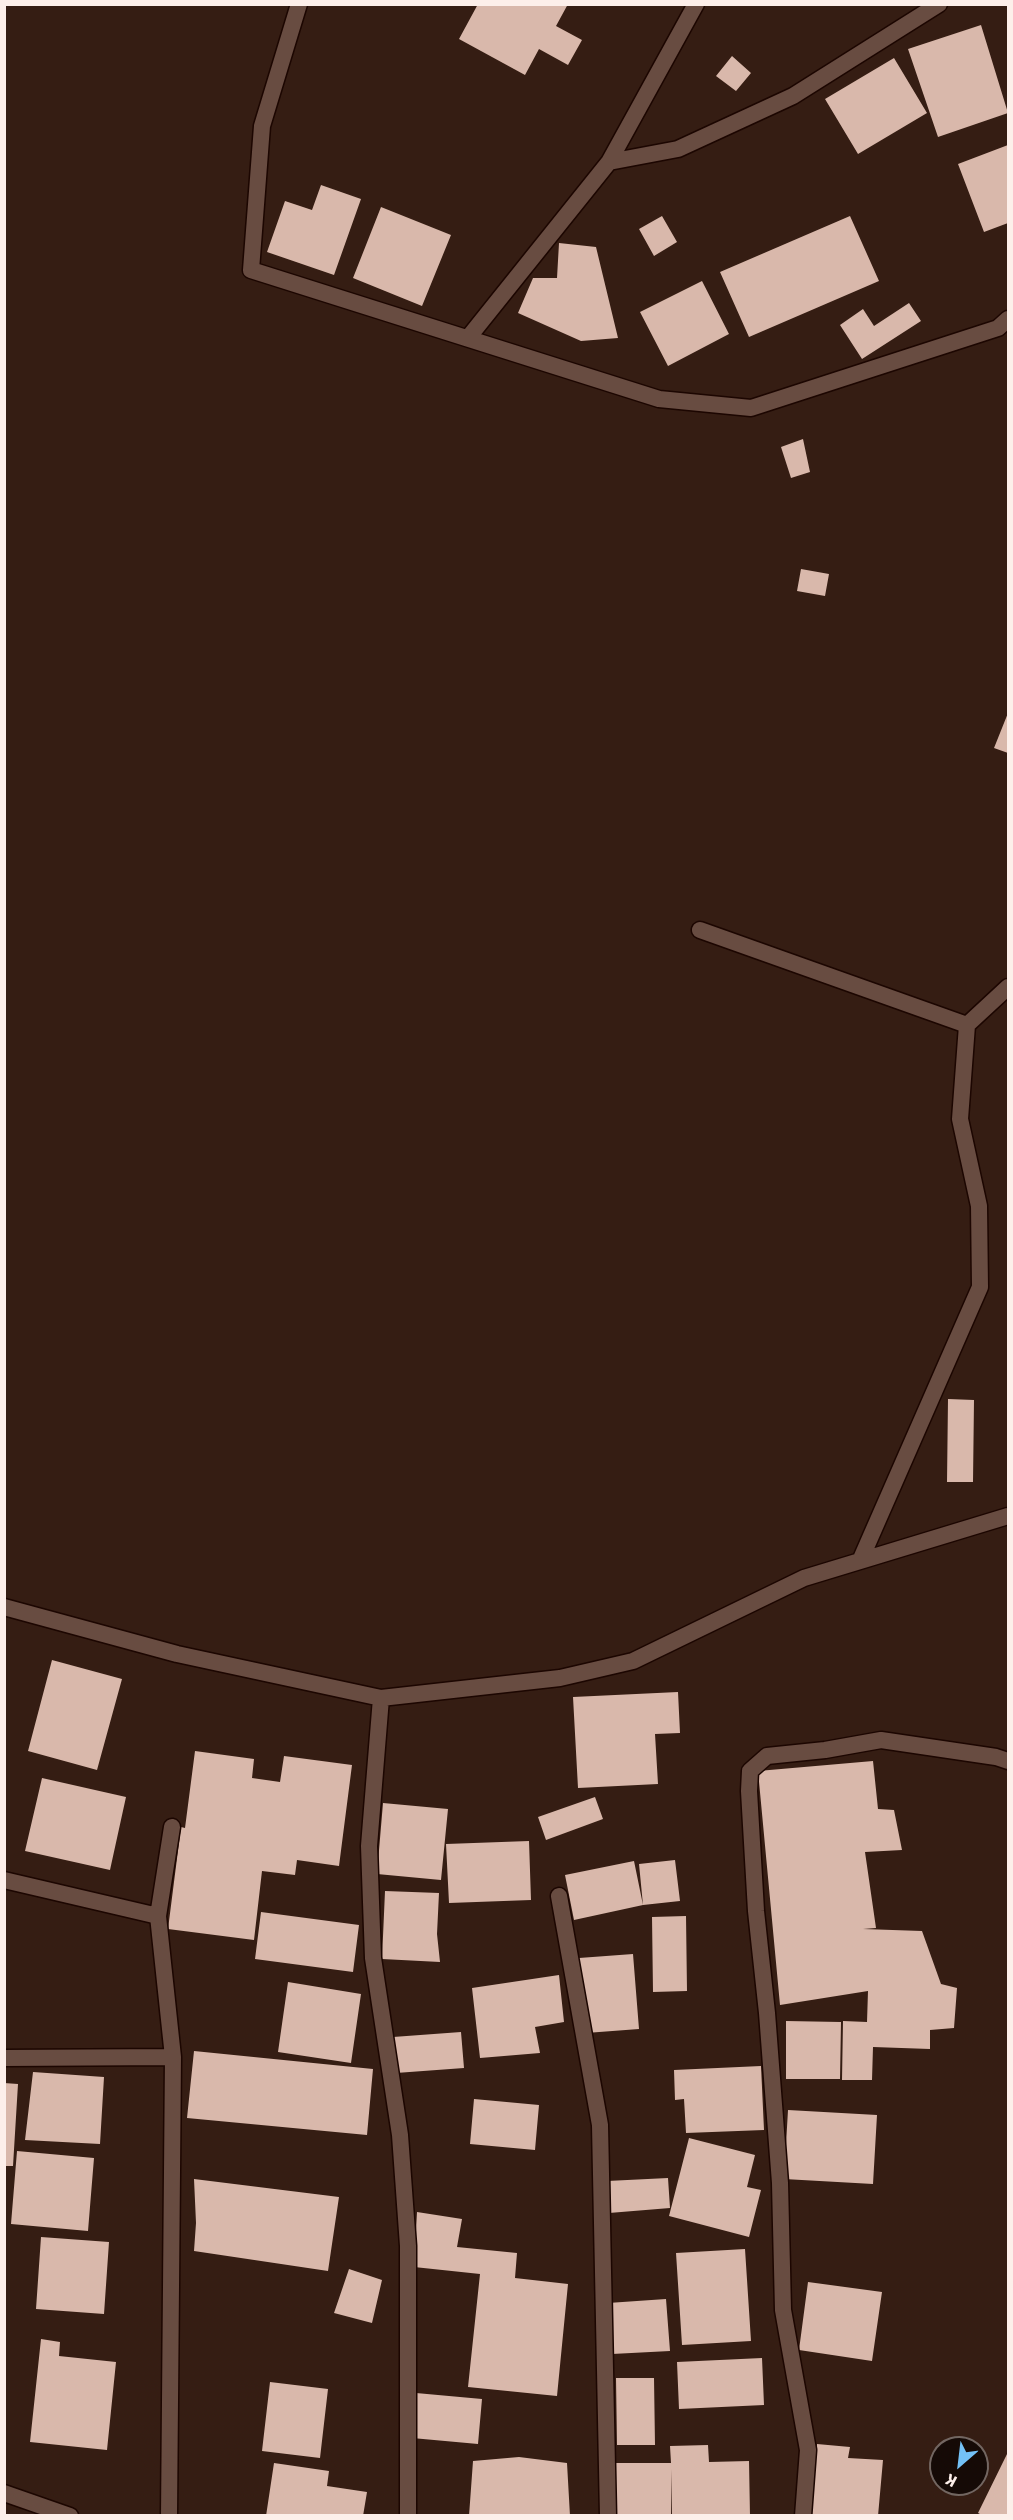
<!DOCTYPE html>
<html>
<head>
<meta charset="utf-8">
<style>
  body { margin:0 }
  #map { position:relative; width:1013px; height:2520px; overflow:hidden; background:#351d13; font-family:Signika,sans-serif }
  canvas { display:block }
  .frame { position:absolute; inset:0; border:6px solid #fdefea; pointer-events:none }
  .north { position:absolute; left:929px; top:2436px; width:60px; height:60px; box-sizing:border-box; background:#150a06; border:2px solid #726661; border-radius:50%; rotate:208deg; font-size:16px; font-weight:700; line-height:24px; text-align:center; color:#fdefea }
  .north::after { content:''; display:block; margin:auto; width:21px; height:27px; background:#73c1f6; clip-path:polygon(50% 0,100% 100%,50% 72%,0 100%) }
</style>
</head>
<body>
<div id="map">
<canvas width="1013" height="2520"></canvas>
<div class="frame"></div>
<div class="north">K</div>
</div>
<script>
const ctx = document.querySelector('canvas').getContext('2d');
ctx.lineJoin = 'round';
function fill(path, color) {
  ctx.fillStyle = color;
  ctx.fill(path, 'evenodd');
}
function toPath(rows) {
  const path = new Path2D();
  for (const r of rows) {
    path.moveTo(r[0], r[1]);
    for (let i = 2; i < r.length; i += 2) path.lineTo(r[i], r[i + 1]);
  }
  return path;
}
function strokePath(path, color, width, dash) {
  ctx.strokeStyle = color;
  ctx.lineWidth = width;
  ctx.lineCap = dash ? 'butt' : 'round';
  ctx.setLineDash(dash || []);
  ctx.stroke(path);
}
fill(toPath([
  [478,4,568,4,556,26,582,40,568,65,539,49,525,75,459,39],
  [981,25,1008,113,938,137,908,49],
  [732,56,751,73,736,91,716,76],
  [894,58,927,113,858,154,825,99],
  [1008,145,1008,223,984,232,958,164],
  [321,185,361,199,334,275,267,252,285,201,312,210],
  [381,207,451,235,422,306,353,278],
  [662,216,677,242,654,256,639,229],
  [850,216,879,281,749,337,720,272],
  [559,243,596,247,618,338,581,341,518,313,533,278,557,278],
  [702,281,729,334,668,366,640,312],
  [909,303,921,321,862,359,840,325,863,309,874,326],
  [803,439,810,472,791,478,781,447],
  [801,569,829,574,825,596,797,591],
  [1008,713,1008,753,994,748],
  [948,1399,974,1400,973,1482,947,1482],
  [52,1660,122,1679,97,1770,28,1751],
  [678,1692,680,1733,655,1734,658,1784,578,1788,573,1697],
  [195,1751,254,1759,252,1778,280,1782,284,1756,352,1765,339,1866,297,1860,295,1875,262,1871,254,1940,168,1929,181,1827,185,1828],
  [873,1761,878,1809,894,1810,902,1850,865,1852,876,1928,863,1929,922,1931,941,1984,957,1988,954,2028,930,2030,930,2049,873,2047,872,2080,842,2080,843,2021,867,2022,868,1991,780,2005,758,1771],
  [42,1778,126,1797,110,1870,25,1851],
  [595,1797,603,1819,546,1840,538,1817],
  [383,1803,448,1809,441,1880,377,1874],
  [529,1841,531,1900,449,1903,446,1844],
  [675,1860,680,1901,643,1905,639,1864],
  [634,1861,643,1905,574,1920,565,1875],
  [385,1891,439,1893,437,1934,440,1962,382,1959],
  [261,1912,359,1925,353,1972,255,1959],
  [686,1916,687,1991,653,1992,652,1917],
  [633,1954,639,2029,586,2033,579,1958],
  [559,1975,564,2022,535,2027,540,2053,480,2058,472,1988],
  [288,1982,361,1994,351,2063,278,2052],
  [786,2021,841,2022,840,2079,786,2079],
  [461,2032,464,2068,396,2073,393,2037],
  [194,2051,373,2069,367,2135,187,2118],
  [761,2066,764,2130,686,2133,684,2099,675,2100,674,2070],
  [33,2072,104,2077,100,2144,25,2140],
  [4,2083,18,2084,13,2166,4,2166],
  [474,2099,539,2105,535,2150,470,2144],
  [788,2110,877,2115,873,2184,784,2179],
  [689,2138,755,2155,747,2187,761,2190,749,2237,669,2216],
  [17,2151,94,2158,88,2231,11,2224],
  [668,2178,670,2208,609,2213,607,2181],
  [194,2179,339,2197,328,2271,194,2251,196,2223],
  [417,2212,462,2219,457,2247,517,2253,515,2278,568,2284,557,2396,468,2387,480,2274,414,2267],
  [41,2237,109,2242,104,2314,36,2309],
  [745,2249,751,2341,682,2345,676,2253],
  [349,2269,382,2280,372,2323,334,2313],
  [808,2282,882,2292,872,2361,799,2350],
  [666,2299,670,2351,612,2354,608,2303],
  [41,2339,60,2342,59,2356,116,2362,107,2450,30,2442],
  [762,2358,764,2405,679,2409,677,2362],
  [616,2378,654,2378,655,2445,617,2445],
  [270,2382,328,2389,320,2458,262,2451],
  [416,2393,482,2399,478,2444,412,2438],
  [817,2444,850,2447,848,2458,883,2460,878,2516,811,2516],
  [708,2445,709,2462,749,2461,750,2516,672,2516,671,2469,671,2516,611,2516,610,2463,671,2463,670,2446],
  [1008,2452,1008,2516,984,2516,978,2513],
  [519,2457,567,2463,570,2516,469,2516,473,2461],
  [274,2463,329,2471,327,2486,367,2492,363,2516,266,2516]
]), '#d9b8ab');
const minor = toPath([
  [299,4,262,126,251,270,659,399,751,408,998,328,1008,319],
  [609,162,678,149,793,96,939,4],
  [468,338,609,162,696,4],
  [700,930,967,1025,1008,987],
  [860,1561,980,1287,979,1206,960,1119,967,1025],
  [4,1607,177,1654,381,1698,560,1678,633,1661,804,1578,1008,1516],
  [381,1698,369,1846,373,1958,400,2135,408,2246,408,2516],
  [4,1880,158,1916],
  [559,1896,600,2125,608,2516],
  [4,2058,173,2057],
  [169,2516,173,2057,158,1916,172,1827],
  [803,2516,808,2450,783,2310,780,2183,767,2013,756,1911,749,1791,750,1771,767,1756,825,1750,881,1740,996,1757,1008,1761]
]);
const secondary = toPath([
  [4,2493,70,2516]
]);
strokePath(minor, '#1c0601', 19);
strokePath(secondary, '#1c0601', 19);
strokePath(minor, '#684c41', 16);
strokePath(secondary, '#684c41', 16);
</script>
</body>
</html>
